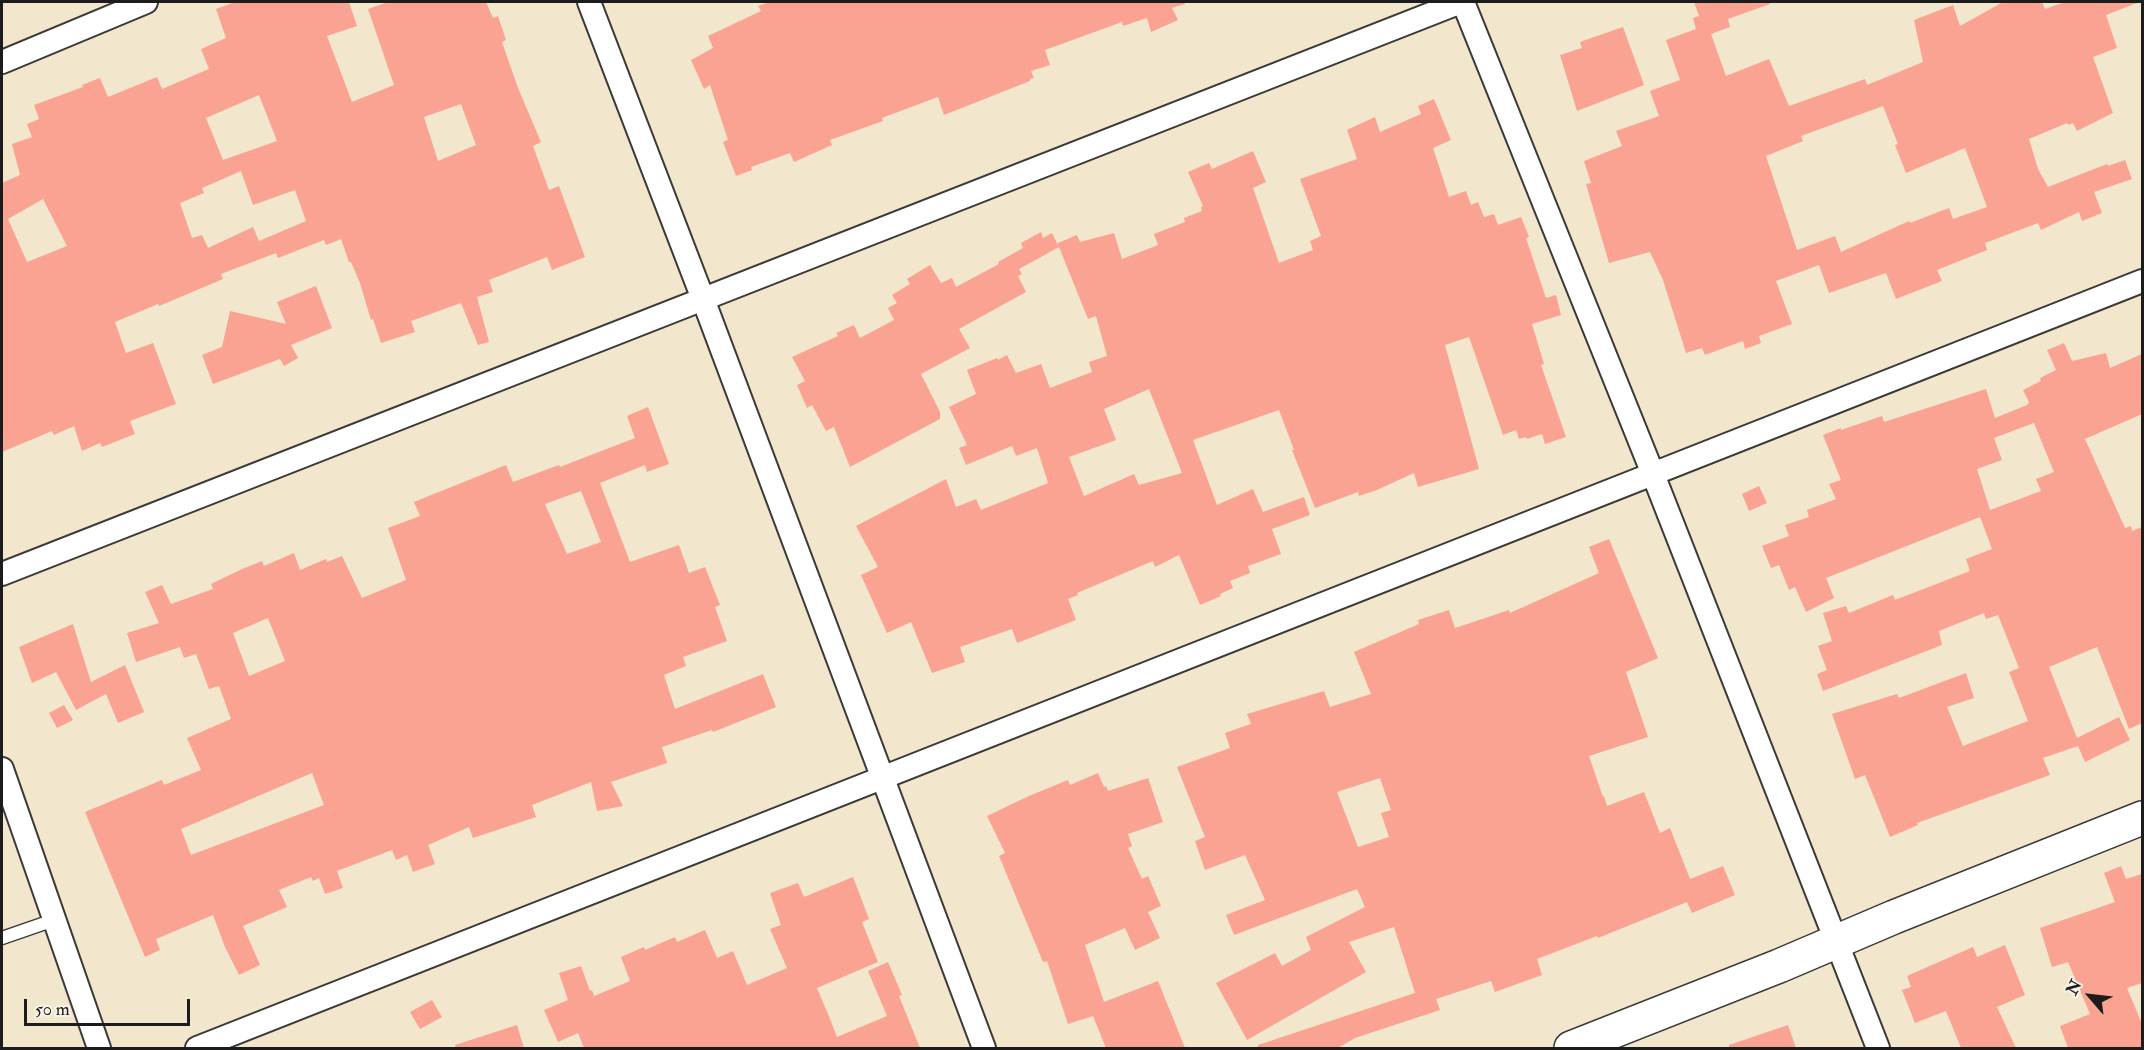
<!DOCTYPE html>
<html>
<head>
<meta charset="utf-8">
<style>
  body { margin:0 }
  #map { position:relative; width:2144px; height:1050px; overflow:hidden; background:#f2e6cd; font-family:"IM FELL Double Pica",serif }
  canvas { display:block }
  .frame { position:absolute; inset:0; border:3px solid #1c1c1c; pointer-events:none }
  .north { position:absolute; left:2060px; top:966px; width:60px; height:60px; -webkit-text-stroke:4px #f7f3e8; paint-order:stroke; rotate:298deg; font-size:16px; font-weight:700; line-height:24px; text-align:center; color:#1c1c1c }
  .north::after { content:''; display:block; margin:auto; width:21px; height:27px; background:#1c1c1c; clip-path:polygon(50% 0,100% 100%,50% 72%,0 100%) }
  .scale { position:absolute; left:24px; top:999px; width:166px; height:27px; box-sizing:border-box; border:3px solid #1c1c1c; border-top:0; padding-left:8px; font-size:18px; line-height:21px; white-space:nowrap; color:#1c1c1c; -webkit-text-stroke:4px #f7f3e8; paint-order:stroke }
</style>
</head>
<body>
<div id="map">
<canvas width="2144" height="1050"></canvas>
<div class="frame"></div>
<div class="north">N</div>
<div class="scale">50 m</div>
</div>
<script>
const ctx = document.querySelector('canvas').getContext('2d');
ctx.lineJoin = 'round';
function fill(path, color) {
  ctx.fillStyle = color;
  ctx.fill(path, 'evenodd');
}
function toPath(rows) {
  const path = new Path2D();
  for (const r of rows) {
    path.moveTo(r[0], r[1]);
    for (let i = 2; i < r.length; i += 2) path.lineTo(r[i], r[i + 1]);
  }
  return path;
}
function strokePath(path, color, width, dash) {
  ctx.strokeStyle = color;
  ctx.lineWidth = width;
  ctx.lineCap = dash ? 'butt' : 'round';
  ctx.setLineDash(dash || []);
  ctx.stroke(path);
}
fill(toPath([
  [235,2,349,2,357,26,327,36,352,102,394,85,368,9,388,2,486,2,493,18,498,16,506,40,502,42,518,88,541,142,533,146,549,190,559,186,585,257,552,270,547,257,489,280,493,292,477,297,489,342,478,345,461,303,411,321,415,332,381,343,373,319,371,320,360,283,351,262,349,262,341,239,326,245,324,240,278,258,276,253,221,274,223,279,159,306,158,304,115,322,126,353,153,343,176,404,130,421,135,434,102,447,100,443,82,451,74,426,54,435,52,431,2,452,2,183,20,175,12,144,32,137,27,124,39,119,34,105,83,87,82,85,100,78,108,97,157,77,162,89,209,69,201,49,226,38,216,9],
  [259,95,277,141,223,160,206,118],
  [461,104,476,145,438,161,424,117],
  [241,171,253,205,295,190,306,221,259,241,253,227,208,248,202,235,192,238,180,203,204,193,202,188],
  [43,199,67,246,27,262,8,219],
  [769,2,1185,2,1185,4,1172,8,1178,20,1151,32,1147,18,1123,26,1122,22,1045,50,1050,65,1031,71,1034,78,1030,79,1030,81,944,115,938,97,882,118,883,121,830,140,832,145,794,162,790,153,751,167,752,170,736,176,723,142,728,140,710,85,704,89,691,60,713,48,708,36,761,11,758,6],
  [1694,2,1769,2,1770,4,1728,19,1730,27,1711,34,1726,76,1769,59,1789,106,1865,79,1867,85,1923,62,1914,20,1953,5,1960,26,2003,2,2042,2,2045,9,2065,2,2137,2,2137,3,2106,15,2117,48,2093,57,2113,113,2077,131,2073,123,2068,125,2067,123,2029,139,2038,169,2048,187,2107,164,2108,166,2125,160,2132,179,2094,192,2102,213,2082,221,2079,212,2041,230,2038,223,1985,243,1987,250,1937,270,1942,281,1896,299,1886,273,1829,293,1819,265,1776,281,1792,324,1759,336,1761,343,1745,349,1743,341,1705,355,1702,348,1686,353,1663,280,1650,252,1609,263,1586,184,1591,183,1584,161,1622,146,1616,131,1659,116,1650,91,1680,80,1666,40,1696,29,1693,18,1699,16],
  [1883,106,1898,144,1895,145,1906,173,1965,148,1987,207,1953,219,1949,208,1910,223,1909,221,1841,252,1835,236,1797,250,1766,156,1803,141,1801,136],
  [1623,27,1644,85,1577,111,1560,55,1582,48,1580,42],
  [1434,99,1451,140,1433,148,1449,197,1466,191,1471,205,1478,202,1484,217,1494,214,1498,225,1521,217,1529,237,1526,238,1546,298,1556,295,1561,315,1532,324,1544,364,1541,365,1566,437,1545,444,1542,434,1527,439,1526,437,1519,439,1516,430,1503,435,1469,337,1445,345,1479,469,1418,487,1414,473,1377,490,1359,496,1358,492,1315,508,1292,450,1294,450,1279,410,1193,440,1217,505,1253,489,1263,512,1304,497,1310,515,1272,529,1281,554,1248,566,1250,573,1230,581,1233,588,1220,594,1221,596,1200,605,1179,555,1155,567,1153,561,1077,593,1078,595,1068,599,1076,620,1017,643,1012,629,960,647,965,662,932,673,911,622,887,633,861,575,878,567,856,526,946,479,956,507,976,499,981,510,1048,483,1037,448,1016,456,1012,446,966,465,959,448,967,445,949,407,976,394,967,370,997,358,998,360,1007,355,1016,373,1041,364,1050,388,1092,372,1089,362,1107,356,1096,316,1088,319,1059,247,1019,269,1022,274,1018,276,1026,292,959,329,970,348,921,374,940,412,940,419,850,467,834,427,826,431,812,405,807,408,797,385,805,381,792,357,838,336,836,333,854,325,860,338,894,320,888,308,897,303,892,295,910,284,907,279,930,265,941,283,952,278,956,287,999,264,998,262,1023,248,1021,243,1041,232,1043,238,1052,233,1058,245,1058,243,1077,235,1080,242,1114,233,1122,259,1158,245,1154,234,1185,222,1184,218,1202,211,1201,207,1203,206,1188,172,1209,163,1212,169,1253,151,1266,182,1253,188,1279,263,1313,250,1310,241,1321,236,1300,179,1357,159,1347,130,1375,117,1380,132,1421,114,1418,106],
  [1149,389,1182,473,1139,485,1134,474,1084,496,1069,457,1116,440,1104,409],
  [316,286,332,328,291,345,298,358,284,366,280,359,213,384,202,355,222,347,230,311,286,324,277,302],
  [2064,343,2072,361,2106,353,2110,368,2142,354,2142,414,2085,439,2125,528,2131,526,2132,531,2142,527,2142,723,2129,729,2097,647,2049,667,2077,738,2119,717,2130,740,2085,762,2078,746,2043,758,2050,775,1917,823,1918,825,1890,837,1865,775,1855,779,1832,714,1897,694,1899,698,1966,673,1974,698,1947,707,1963,746,2028,721,2009,672,2019,668,1998,615,1986,619,1984,613,1939,631,1942,645,1823,691,1817,674,1827,670,1818,646,1832,641,1823,613,1846,606,1849,613,1893,595,1895,600,1970,571,1966,559,1992,549,1980,517,1826,578,1834,598,1806,612,1795,587,1789,590,1779,565,1771,568,1762,546,1789,536,1785,525,1809,517,1807,510,1836,499,1829,484,1841,480,1823,435,1841,428,1841,430,1882,416,1884,422,1986,389,1995,418,2027,405,2029,402,2023,390,2041,381,2040,378,2056,370,2047,350],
  [2034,423,2054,472,2036,479,2041,491,1990,510,1977,469,2002,460,1994,438],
  [648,407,669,464,647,472,645,465,600,483,630,562,679,545,689,573,705,567,720,605,715,607,727,641,683,657,686,666,664,675,675,709,763,674,776,707,713,732,712,730,662,747,667,763,611,782,623,806,597,811,591,782,532,805,536,817,473,838,469,827,428,845,435,864,413,872,407,855,396,860,392,850,337,871,343,888,325,894,319,878,313,881,311,877,279,890,287,907,243,926,260,965,239,975,225,947,213,915,156,939,160,950,145,957,85,812,162,780,164,785,201,770,187,738,231,719,219,686,209,689,196,654,184,658,180,647,136,662,127,633,159,623,145,592,162,585,171,604,213,589,211,584,240,570,262,561,264,566,294,553,300,570,326,559,327,562,342,556,362,598,406,580,388,528,420,516,414,502,506,465,513,482,559,465,560,467,635,438,627,416],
  [581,491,601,542,567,554,545,504],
  [268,618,285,661,249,676,233,633],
  [312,773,324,805,191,855,181,829],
  [1759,486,1767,503,1749,511,1742,494],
  [1609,539,1658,658,1626,672,1648,737,1589,756,1603,797,1604,796,1607,806,1644,792,1660,833,1670,828,1690,879,1723,866,1735,895,1692,913,1687,902,1598,938,1597,936,1537,959,1542,975,1495,992,1491,981,1436,999,1440,1010,1355,1038,1338,1048,1258,1048,1258,1045,1415,993,1394,927,1349,942,1366,972,1247,1040,1216,983,1275,953,1282,966,1311,950,1306,937,1365,907,1357,889,1234,935,1226,915,1265,900,1245,855,1205,870,1195,841,1205,837,1177,767,1230,748,1225,733,1251,724,1247,714,1324,691,1330,707,1371,694,1354,652,1419,624,1418,620,1449,610,1455,628,1509,610,1510,613,1599,573,1589,547],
  [1380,778,1391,810,1381,813,1389,837,1358,847,1337,792],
  [73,624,91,682,125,665,144,712,118,723,106,694,76,710,56,672,32,683,19,647],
  [64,705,73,720,57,728,49,713],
  [1098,773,1104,787,1106,786,1108,791,1148,778,1163,822,1128,834,1132,846,1128,848,1142,879,1148,876,1161,906,1148,912,1160,938,1135,950,1125,928,1085,945,1104,1002,1158,981,1185,1048,1106,1048,1093,1016,1068,1024,1047,961,1043,962,999,856,1005,853,987,816,1029,796,1068,780,1070,785],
  [2121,866,2126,879,2142,874,2142,983,2127,988,2142,1024,2142,1048,2068,1048,2060,1026,2090,1014,2068,962,2052,967,2040,928,2115,902,2104,873],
  [853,877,869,919,862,922,878,962,817,988,830,1019,837,1037,887,1016,868,971,888,962,902,995,899,996,920,1048,584,1048,578,1033,558,1042,544,1010,568,1000,559,973,581,966,590,991,592,990,594,996,630,981,621,957,644,947,645,950,675,937,677,942,705,930,717,958,733,951,747,985,787,968,770,929,781,925,770,893,798,883,804,897],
  [2005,945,2025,995,1997,1007,2016,1048,1961,1048,1946,1011,1915,1023,1902,990,1911,987,1907,976,1973,947,1977,957],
  [432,1000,442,1017,420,1029,410,1012],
  [517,1025,524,1048,456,1048,455,1045],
  [1788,1025,1796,1048,1729,1048,1729,1045]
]), '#faa392');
const lane = toPath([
  [2,938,54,920]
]);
const street = toPath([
  [589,2,703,299,984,1048],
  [1463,2,1653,474,1878,1048],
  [2,62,146,2],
  [2,574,1461,2],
  [2,769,99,1048],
  [197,1048,2142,281]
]);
const secondary = toPath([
  [1571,1048,1779,966,1894,917,2142,818]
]);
strokePath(lane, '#3c3a37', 15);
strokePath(street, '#3c3a37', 26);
strokePath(secondary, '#3c3a37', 36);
strokePath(lane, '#fff', 12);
strokePath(street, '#fff', 22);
strokePath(secondary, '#fff', 33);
</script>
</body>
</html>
